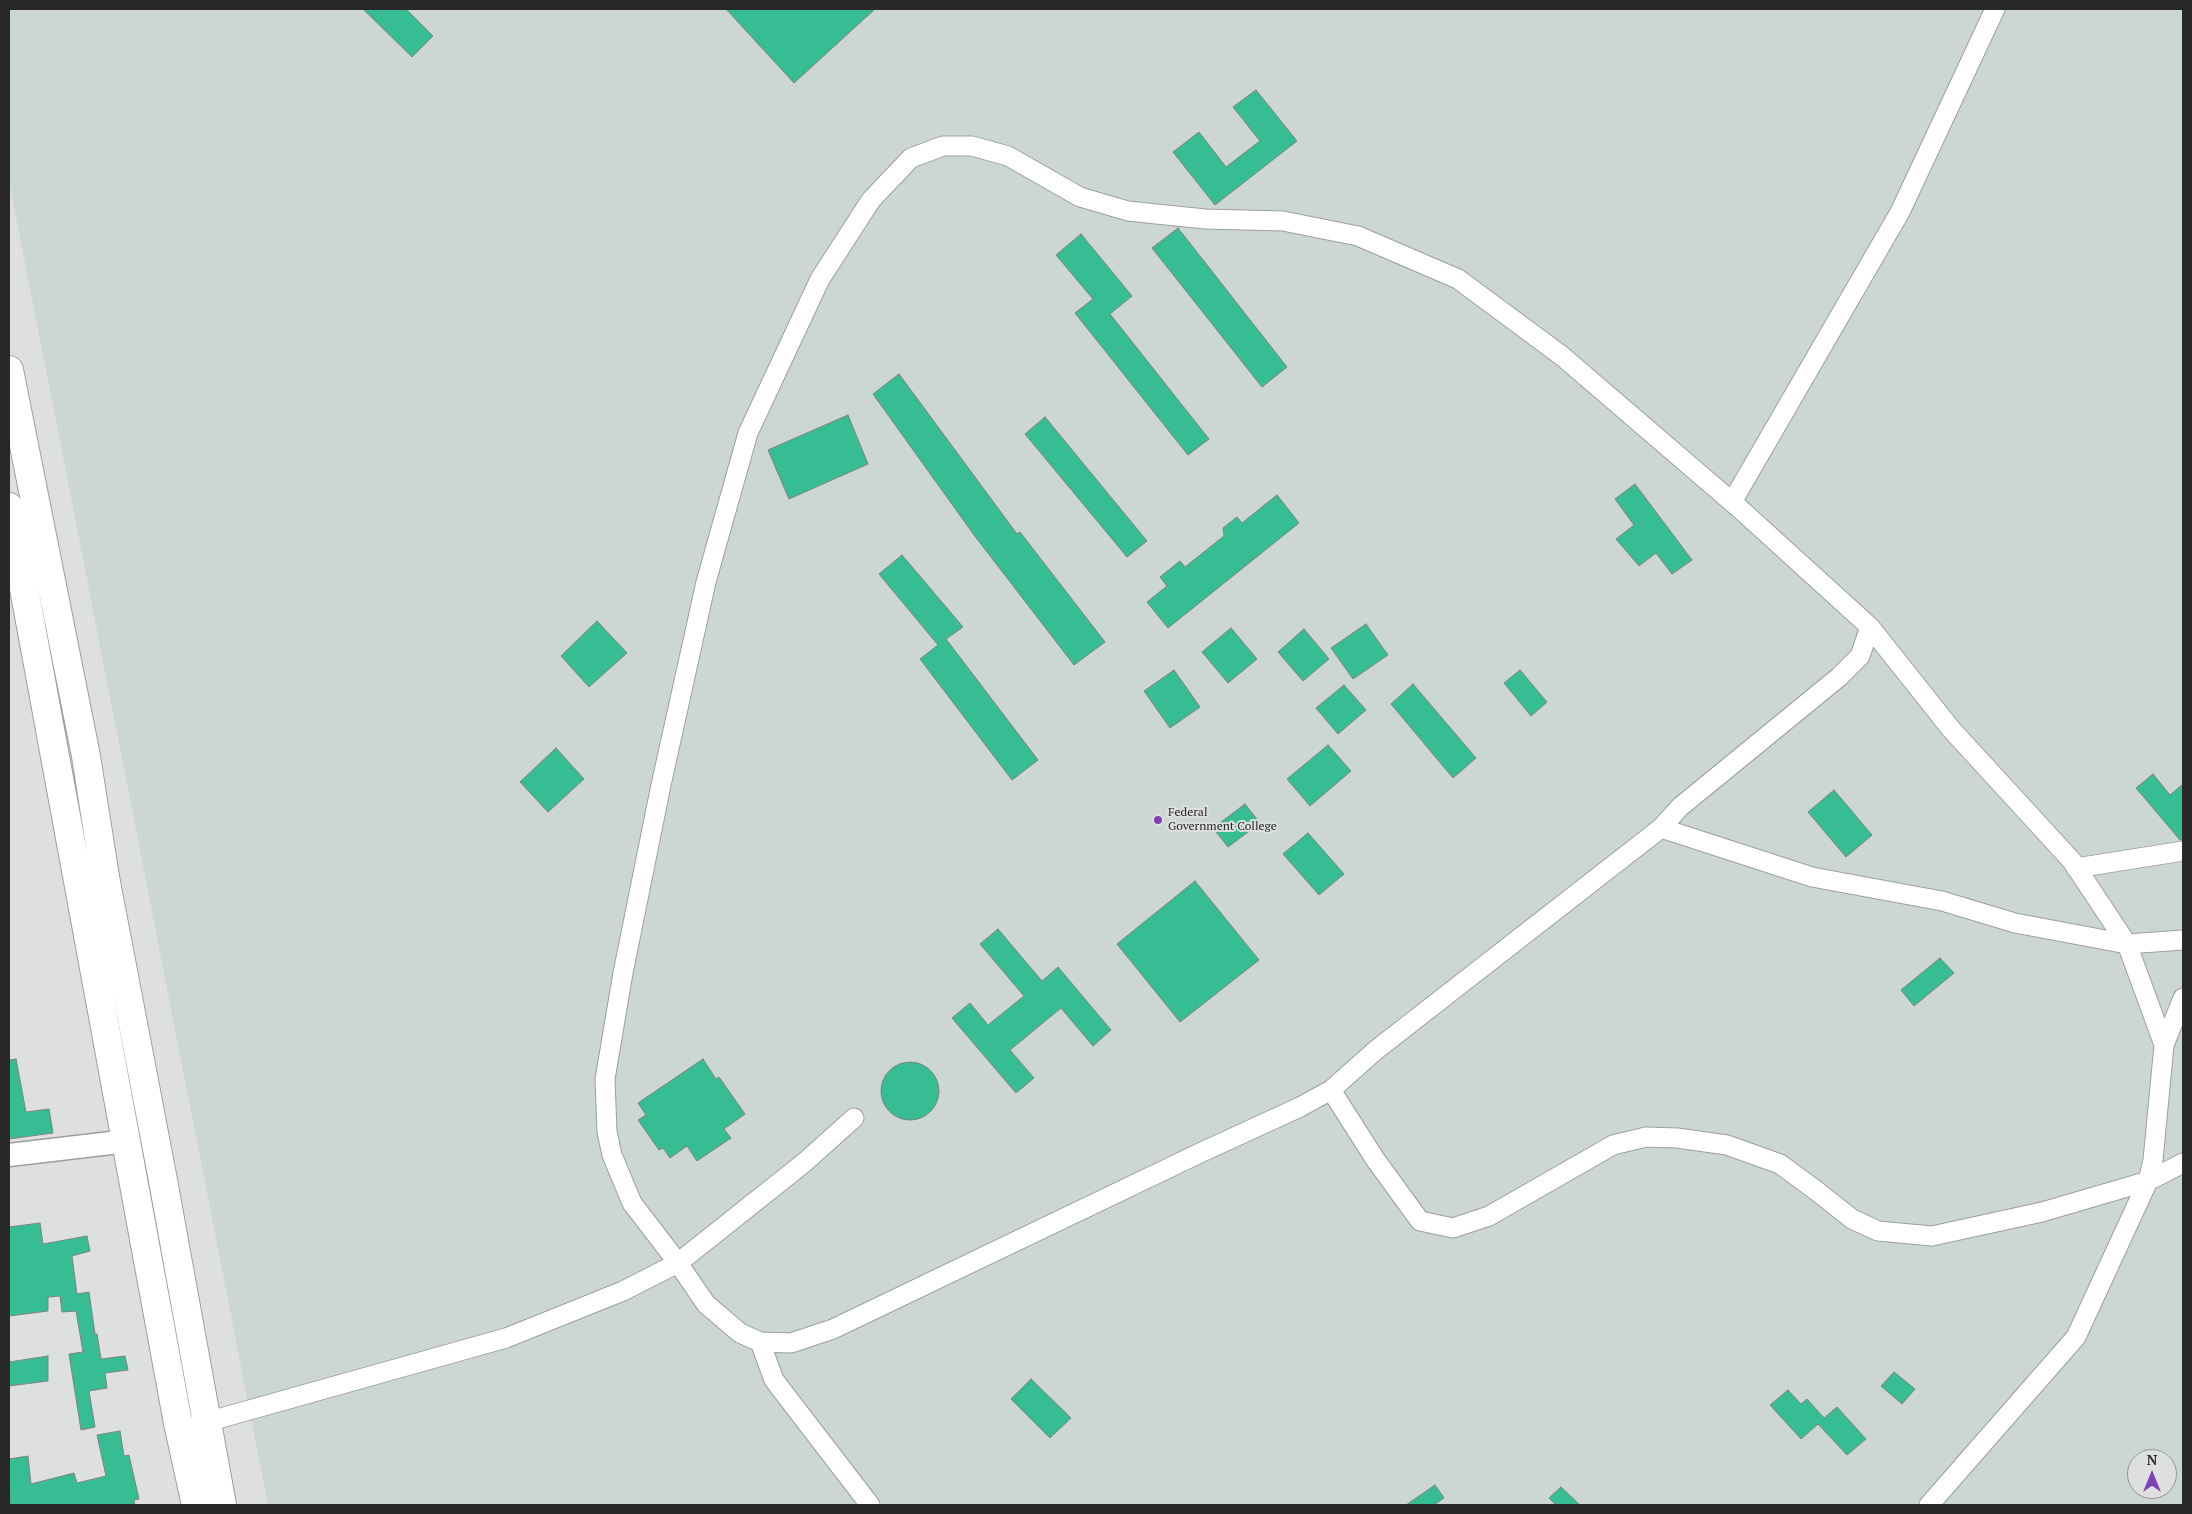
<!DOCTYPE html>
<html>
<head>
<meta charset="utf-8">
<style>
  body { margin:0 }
  #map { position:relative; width:2192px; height:1514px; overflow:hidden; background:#dde0df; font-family:"PT Serif",serif }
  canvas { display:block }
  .frame { position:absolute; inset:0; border:10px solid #272827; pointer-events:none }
  .north { position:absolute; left:2127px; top:1449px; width:50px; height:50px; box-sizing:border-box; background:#dde0df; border:1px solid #949695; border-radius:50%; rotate:0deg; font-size:14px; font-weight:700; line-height:20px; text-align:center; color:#272827 }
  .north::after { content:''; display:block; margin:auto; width:18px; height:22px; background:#7f41b7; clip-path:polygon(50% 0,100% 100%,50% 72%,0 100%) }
</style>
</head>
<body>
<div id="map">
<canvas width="2192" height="1514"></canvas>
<div class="frame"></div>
<div class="north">N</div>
</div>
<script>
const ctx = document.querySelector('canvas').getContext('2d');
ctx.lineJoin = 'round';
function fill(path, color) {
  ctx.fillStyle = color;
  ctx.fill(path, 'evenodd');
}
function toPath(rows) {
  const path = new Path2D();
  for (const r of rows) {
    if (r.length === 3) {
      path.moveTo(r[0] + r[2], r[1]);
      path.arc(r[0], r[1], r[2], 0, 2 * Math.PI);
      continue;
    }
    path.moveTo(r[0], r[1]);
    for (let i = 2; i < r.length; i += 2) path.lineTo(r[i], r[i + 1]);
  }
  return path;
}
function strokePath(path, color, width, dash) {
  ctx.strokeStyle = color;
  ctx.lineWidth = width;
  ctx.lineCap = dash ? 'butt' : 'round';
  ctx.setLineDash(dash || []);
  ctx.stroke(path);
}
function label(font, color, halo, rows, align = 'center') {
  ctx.font = font + ' "PT Serif",serif';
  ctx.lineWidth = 4;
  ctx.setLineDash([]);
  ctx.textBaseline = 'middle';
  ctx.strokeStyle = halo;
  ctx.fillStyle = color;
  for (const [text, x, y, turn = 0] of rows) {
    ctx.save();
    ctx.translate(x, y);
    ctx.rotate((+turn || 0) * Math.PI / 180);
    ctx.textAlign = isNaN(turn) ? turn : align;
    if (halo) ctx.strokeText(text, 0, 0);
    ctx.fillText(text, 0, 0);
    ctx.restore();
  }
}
fill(toPath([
  [9,9,2183,9,2183,1505,268,1505,9,181],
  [2137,1459,2167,1459,2167,1489,2137,1489]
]), '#cdd7d2');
const building = toPath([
  [363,9,406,9,433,36,412,57,363,9],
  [726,9,875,9,794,83,726,9],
  [1256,90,1297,141,1215,205,1173,152,1199,132,1226,167,1260,141,1233,107,1256,90],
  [1178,228,1287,367,1262,387,1152,248,1178,228],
  [1081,234,1132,296,1110,314,1209,439,1188,455,1075,313,1093,299,1056,255,1081,234],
  [899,374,1017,534,1020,532,1105,642,1074,665,974,535,873,394,899,374],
  [848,415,868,464,789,499,768,450,848,415],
  [1045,417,1147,541,1127,557,1025,434,1045,417],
  [1635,484,1692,560,1672,574,1656,553,1639,566,1616,539,1634,525,1615,499,1635,484],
  [1277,495,1299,523,1168,628,1147,602,1167,586,1160,577,1180,561,1185,567,1224,536,1223,528,1237,517,1242,523,1277,495],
  [902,555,963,627,946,639,1038,760,1012,780,920,659,938,645,879,574,902,555],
  [597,621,627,653,589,687,561,656,597,621],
  [1366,624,1388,655,1353,679,1331,648,1366,624],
  [1231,628,1257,659,1228,683,1202,652,1231,628],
  [1304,629,1329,659,1303,681,1278,652,1304,629],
  [1174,670,1200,707,1170,728,1144,691,1174,670],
  [1520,670,1547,702,1531,716,1504,683,1520,670],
  [1413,684,1476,758,1453,778,1391,704,1413,684],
  [1344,685,1366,710,1338,734,1316,708,1344,685],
  [1328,745,1351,771,1310,806,1287,779,1328,745],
  [556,748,584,779,548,812,520,782,556,748],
  [2153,774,2170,795,2183,784,2183,840,2180,840,2136,788,2153,774],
  [1834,790,1872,835,1846,857,1808,812,1834,790],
  [1245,804,1260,823,1228,847,1213,828,1245,804],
  [1308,833,1344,874,1319,895,1283,854,1308,833],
  [1195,881,1259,960,1180,1022,1117,944,1195,881],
  [998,929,1042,981,1058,967,1111,1030,1093,1046,1061,1008,1010,1050,1034,1078,1016,1093,952,1018,970,1003,988,1025,1024,996,980,944,998,929],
  [1940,958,1954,973,1914,1006,1901,990,1940,958],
  [16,1059,26,1112,49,1109,53,1133,9,1139,9,1060,16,1059],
  [703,1059,716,1079,719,1077,745,1114,724,1129,731,1138,697,1161,687,1146,670,1158,663,1148,659,1150,638,1120,646,1115,638,1103,703,1059],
  [910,1091,29],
  [40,1223,43,1244,87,1236,90,1251,72,1256,77,1294,89,1292,95,1334,97,1334,101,1359,125,1356,128,1370,105,1373,107,1388,89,1391,95,1427,81,1430,69,1354,83,1352,76,1311,62,1312,60,1296,48,1297,48,1311,9,1316,9,1227,40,1223],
  [48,1356,48,1381,9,1386,9,1362,48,1356],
  [1894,1372,1915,1389,1902,1404,1881,1386,1894,1372],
  [1031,1379,1071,1418,1050,1438,1011,1399,1031,1379],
  [1788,1390,1801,1404,1807,1399,1824,1418,1837,1407,1866,1439,1847,1455,1818,1424,1801,1439,1770,1405,1788,1390],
  [120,1431,124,1456,129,1455,139,1499,134,1500,135,1505,10,1505,9,1459,28,1456,31,1484,74,1473,77,1483,106,1476,97,1435,120,1431],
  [1435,1485,1444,1498,1434,1505,1406,1505,1435,1485],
  [1561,1487,1580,1505,1556,1505,1549,1498,1561,1487]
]);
fill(building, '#36bd94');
strokePath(building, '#7f8280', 1);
const minor = toPath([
  [1732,502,1900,212,1995,9],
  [1870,627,1860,656,1839,677,1680,807,1661,828,1376,1050,1331,1090,1300,1107,1202,1152,833,1329,791,1343,760,1342,740,1333,706,1304,678,1263,632,1203,612,1155,607,1132,605,1079,623,973,661,785,706,582,748,433,820,279,871,200,911,158,943,146,972,146,1008,156,1080,197,1128,211,1205,219,1283,221,1358,236,1458,279,1562,356,1739,508,1870,627,1951,729,2072,861,2127,944,2164,1045,2153,1160,2148,1181,2076,1337,1929,1505],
  [1661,828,1812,877,1942,901,2015,923,2127,944,2183,940],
  [2076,868,2183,851],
  [2164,1045,2183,998],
  [1331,1090,1375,1159,1420,1221,1453,1228,1489,1216,1613,1145,1646,1137,1677,1138,1727,1145,1780,1164,1818,1192,1852,1219,1878,1231,1932,1236,2042,1212,2148,1181,2183,1163],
  [760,1342,774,1380,870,1505],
  [196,1425,506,1338,623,1291,678,1263,805,1162,854,1118]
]);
const tertiary = toPath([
  [9,1155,128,1141]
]);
const trunk = toPath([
  [9,370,86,756,105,877,162,1175,222,1505],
  [9,507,178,1423,196,1505]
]);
strokePath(minor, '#9c9f9d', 21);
strokePath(tertiary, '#9c9f9d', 25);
strokePath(trunk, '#9c9f9d', 30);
strokePath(minor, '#fff', 19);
strokePath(tertiary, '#fff', 22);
strokePath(trunk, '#fff', 28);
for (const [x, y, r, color] of [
  [1158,820,5,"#7f41b7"]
]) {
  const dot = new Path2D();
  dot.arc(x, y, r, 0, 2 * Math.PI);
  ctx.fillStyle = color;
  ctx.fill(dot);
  strokePath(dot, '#dde0df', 2);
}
label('12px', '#272827', '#dde0df', [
  ["Federal",1168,813],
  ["Government College",1168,827]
], 'left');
</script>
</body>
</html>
